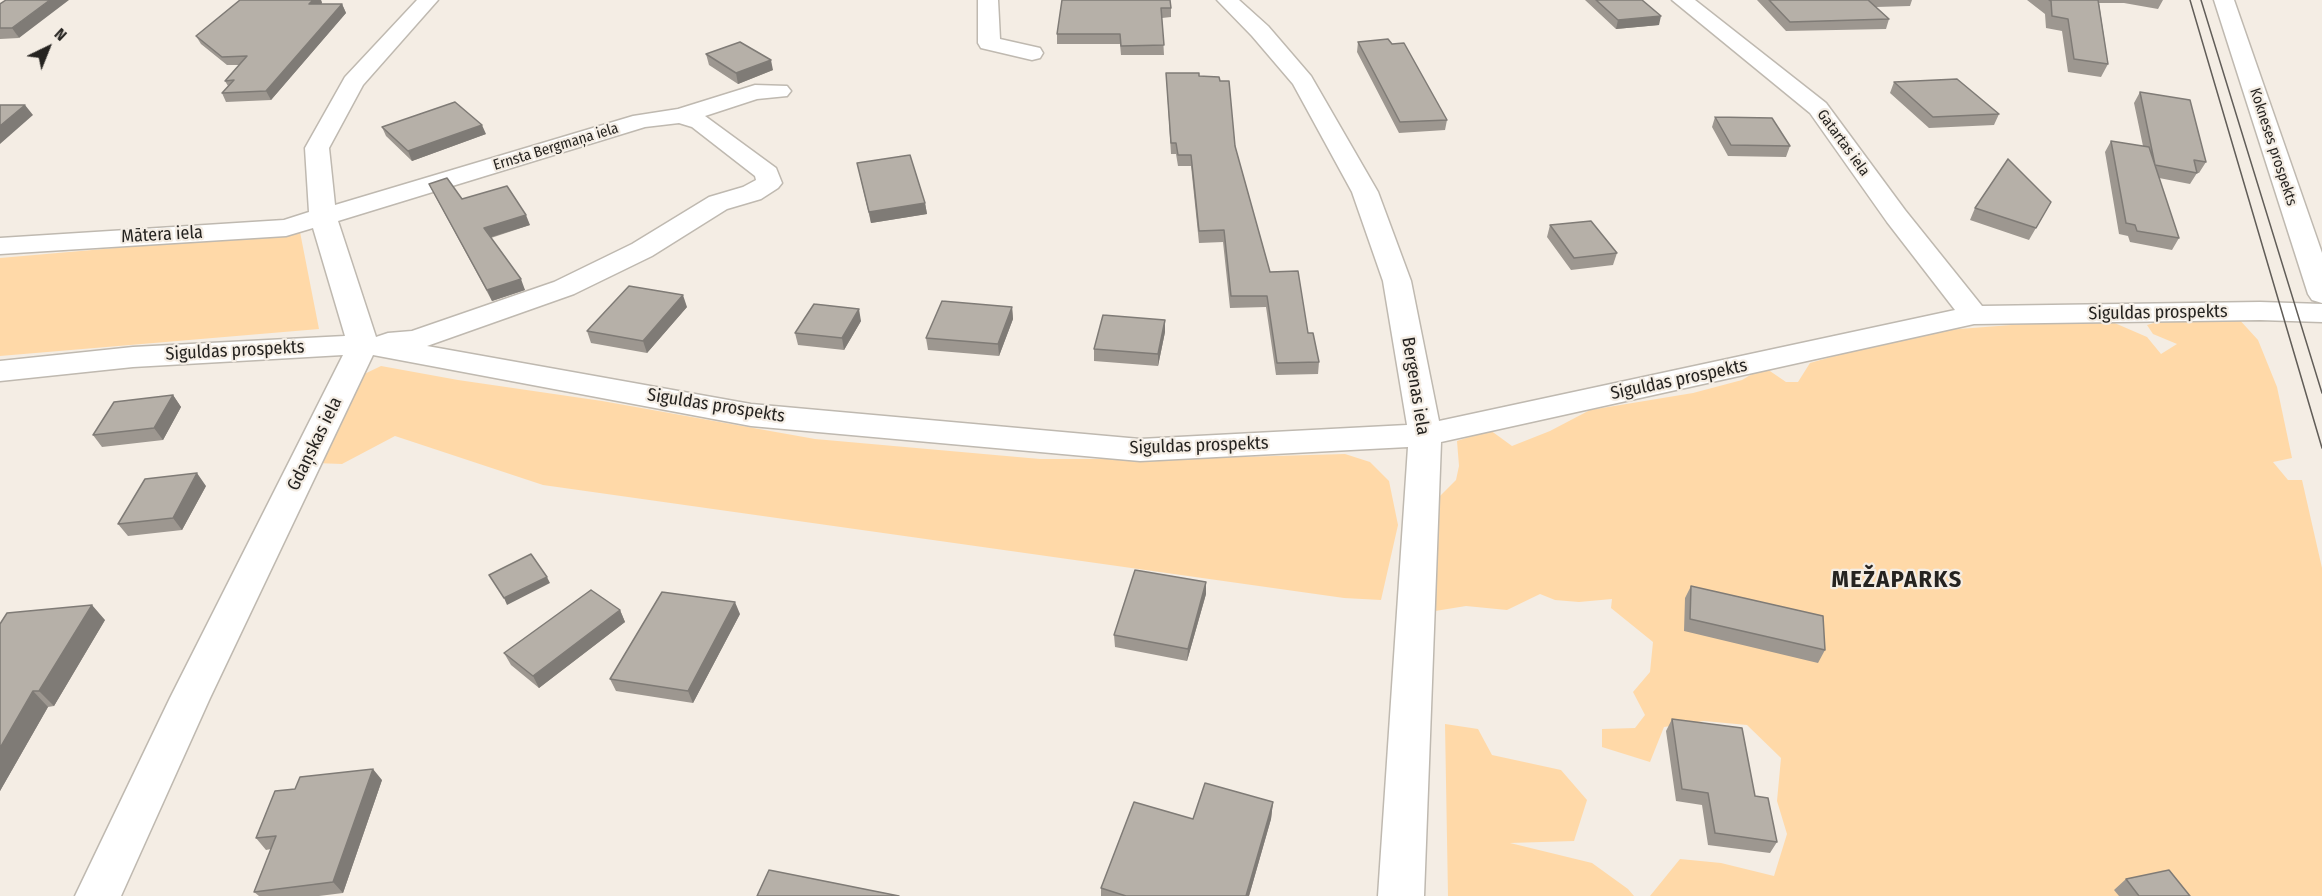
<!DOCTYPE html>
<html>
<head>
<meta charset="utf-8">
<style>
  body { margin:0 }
  #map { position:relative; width:2322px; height:896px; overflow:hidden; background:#f4ede4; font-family:"Fira Sans Condensed",sans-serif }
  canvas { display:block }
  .north { position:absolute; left:18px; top:18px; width:60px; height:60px; -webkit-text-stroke:4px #f4ede4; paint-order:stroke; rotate:43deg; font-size:16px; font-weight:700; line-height:24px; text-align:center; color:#252320 }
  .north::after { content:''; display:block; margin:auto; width:21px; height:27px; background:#252320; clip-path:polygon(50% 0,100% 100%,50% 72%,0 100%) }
</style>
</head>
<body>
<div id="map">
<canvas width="2322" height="896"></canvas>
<div class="north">N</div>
</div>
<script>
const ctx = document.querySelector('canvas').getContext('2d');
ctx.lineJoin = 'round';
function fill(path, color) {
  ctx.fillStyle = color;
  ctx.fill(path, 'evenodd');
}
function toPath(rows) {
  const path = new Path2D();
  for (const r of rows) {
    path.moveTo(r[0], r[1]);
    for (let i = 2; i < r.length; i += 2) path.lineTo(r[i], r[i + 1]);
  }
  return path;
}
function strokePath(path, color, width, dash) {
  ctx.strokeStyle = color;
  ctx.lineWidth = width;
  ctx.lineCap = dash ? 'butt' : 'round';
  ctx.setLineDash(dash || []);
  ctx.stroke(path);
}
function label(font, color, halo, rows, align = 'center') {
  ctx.font = font + ' "Fira Sans Condensed",sans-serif';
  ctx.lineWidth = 4.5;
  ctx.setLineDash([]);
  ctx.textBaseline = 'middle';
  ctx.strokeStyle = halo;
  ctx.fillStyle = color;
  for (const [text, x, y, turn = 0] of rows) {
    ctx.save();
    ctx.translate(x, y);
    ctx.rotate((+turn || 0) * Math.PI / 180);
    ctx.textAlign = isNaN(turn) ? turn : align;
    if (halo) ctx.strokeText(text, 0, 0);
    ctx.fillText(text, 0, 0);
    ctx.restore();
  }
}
fill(toPath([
  [300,232,319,329,0,356,0,258],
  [2237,317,2258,340,2277,387,2292,458,2273,462,2288,480,2302,480,2322,568,2322,896,1650,896,1680,859,1721,863,1774,876,1787,834,1777,801,1781,758,1747,725,1704,721,1664,727,1650,762,1602,747,1602,729,1635,728,1645,715,1633,692,1650,672,1653,642,1611,608,1612,599,1579,602,1555,600,1540,594,1507,610,1466,606,1429,612,1436,500,1456,480,1459,466,1457,441,1490,430,1512,446,1550,431,1590,410,1693,393,1742,380,1764,367,1786,382,1798,382,1810,363,1908,335,1933,331,2103,318,2147,337,2161,354,2177,344,2153,334,2147,325,2164,320],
  [381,366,458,380,602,401,815,439,1040,459,1172,459,1345,454,1370,462,1389,481,1398,525,1381,600,1344,598,543,485,395,436,342,464,315,463,358,377],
  [1445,724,1478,729,1492,755,1561,770,1587,800,1574,841,1510,843,1592,863,1628,889,1634,896,1448,896]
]), '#ffd9a8');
const minor = toPath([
  [417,0,438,0,363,85,329,148,335,205,633,116,678,109,755,85,787,86,791,91,787,96,757,99,705,116,776,168,782,183,778,188,761,199,727,209,652,256,574,294,427,346,751,404,1140,439,1407,425,1383,281,1352,192,1293,84,1252,36,1217,0,1239,0,1268,26,1311,76,1378,192,1411,281,1439,421,1955,310,1887,222,1810,113,1672,0,1695,0,1826,103,1905,210,1982,306,2260,302,2322,304,2322,322,2260,320,1974,324,1441,442,1424,896,1378,896,1408,447,1140,461,751,426,373,355,210,698,121,896,75,896,170,698,343,355,133,367,0,381,0,361,133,347,345,336,313,228,286,236,0,254,0,238,284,220,309,212,305,148,345,77,417,0],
  [679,123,692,127,755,176,756,180,743,187,709,197,632,244,554,282,412,331,388,333,376,337,338,221,645,127,679,123],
  [978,0,998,0,1000,39,1040,48,1043,53,1040,58,1032,60,981,48,978,43,978,0],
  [2214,0,2234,0,2322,253,2322,303,2312,300,2308,294,2214,0]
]);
strokePath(minor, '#bfb9b0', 3);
fill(minor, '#fff');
strokePath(toPath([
  [2190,0,2322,448],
  [2201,0,2322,393]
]), '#615d58', 1.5);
fill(toPath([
  [240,0,321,0,322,3,321,4,342,4,346,13,271,100,226,102,222,93,228,86,225,81,239,65,227,65,201,44,196,36],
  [1062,0,1171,8,1171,17,1162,18,1164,55,1121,55,1120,44,1057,44,1057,34],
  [1585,0,1642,0,1659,25,1616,29],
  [1757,0,1912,0,1910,6,1876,7,1889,19,1886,29,1786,31],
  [2027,0,2163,0,2158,9,2124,3,2099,3,2108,64,2101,77,2068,72,2062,31,2046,28,2045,14],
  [0,4,19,38,0,39],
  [1358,42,1447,120,1445,130,1399,133,1357,52],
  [706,54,773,70,738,84,709,65],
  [1166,73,1199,76,1235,146,1270,272,1308,333,1319,362,1318,374,1276,375,1266,307,1230,308,1223,242,1199,243,1191,166,1178,166,1176,154,1171,154],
  [1894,82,1999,114,1994,125,1929,128,1890,93],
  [2140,92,2206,162,2199,173,2197,173,2190,184,2159,178,2179,238,2172,250,2130,242,2128,236,2119,234,2105,152,2111,141,2143,146,2134,103],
  [1715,117,1790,146,1786,157,1728,156,1712,127],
  [382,127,486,134,412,161,386,136],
  [857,163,925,203,927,214,871,223],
  [429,184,462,199,530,225,491,238,525,290,492,301,434,194],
  [2051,202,2029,240,1970,220,1975,208],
  [1550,225,1617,253,1613,265,1571,270,1547,237],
  [687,307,647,353,591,343,587,331],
  [1012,307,1013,319,999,356,928,350,926,338],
  [861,321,844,350,798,345,795,333],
  [1165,332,1158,366,1094,361,1094,349],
  [173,395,181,407,163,440,102,447,93,435],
  [206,486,182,530,128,536,118,524],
  [1691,586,1825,650,1818,663,1684,631,1685,598],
  [1206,594,1187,661,1115,647,1114,635],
  [620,610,625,622,539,688,511,665,504,653],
  [740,614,693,703,616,691,610,679],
  [105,620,54,706,48,707,0,791,0,624],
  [1672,719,1755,796,1777,842,1770,853,1708,845,1702,805,1676,801,1666,731],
  [382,780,343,893,319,896,259,896,254,892,271,849,266,850,256,838,295,789],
  [1273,802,1271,819,1249,896,1101,896,1101,888,1193,819],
  [2126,879,2190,896,2119,896,2114,890]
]), '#9d9790');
fill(toPath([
  [50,0,69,0,19,38,12,28],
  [313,0,321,0,322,3,313,13,309,4],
  [342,4,346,13,271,100,266,91],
  [1661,16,1659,25,1616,29,1618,20],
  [771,60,773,70,738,84,736,73],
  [25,105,33,115,0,144,0,126],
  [482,125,486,134,412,161,408,151],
  [925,203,927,214,871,223,869,212],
  [526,215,530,225,488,238,484,228],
  [521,279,525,290,492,301,487,290],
  [683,295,687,307,647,353,643,341],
  [1012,307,1013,319,999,356,998,344],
  [859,309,861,321,844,350,842,338],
  [1165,320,1165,332,1158,366,1158,354],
  [173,395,181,407,163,440,154,428],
  [197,473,206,486,182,530,173,518],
  [547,577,550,583,507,605,504,598],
  [1206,582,1206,594,1187,661,1188,649],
  [735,602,740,614,693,703,688,691],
  [92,605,105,620,54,706,39,691],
  [620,610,625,622,539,688,533,676],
  [33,691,48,707,0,791,0,748],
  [373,769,382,780,343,893,333,882],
  [1273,802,1271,819,1249,896,1246,896]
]), '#7f7b76');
const building = toPath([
  [6,0,50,0,12,28,0,28,0,4,6,0],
  [240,0,313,0,309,4,342,4,266,91,222,93,234,80,225,81,247,56,222,57,196,36,240,0],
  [1062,0,1170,0,1171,8,1161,8,1164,45,1121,46,1120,34,1057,34,1062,0],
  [1596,0,1642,0,1661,16,1618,20,1596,0],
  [1769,0,1868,0,1889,19,1790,22,1769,0],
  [2049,0,2098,0,2108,64,2074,59,2068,19,2052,16,2051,1,2049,0],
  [1388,39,1392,44,1404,43,1447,120,1400,122,1358,42,1388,39],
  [740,42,771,60,736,73,706,54,740,42],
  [1166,73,1199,73,1199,76,1219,77,1220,81,1229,81,1235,146,1270,272,1298,271,1308,333,1313,333,1319,362,1277,363,1267,296,1231,296,1224,230,1199,231,1191,155,1178,155,1176,143,1171,143,1166,73],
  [1957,79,1999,114,1933,117,1894,82,1957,79],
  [2140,92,2190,100,2206,162,2194,160,2197,173,2155,165,2140,92],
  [455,102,482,125,408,151,382,127,455,102],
  [0,105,25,105,0,126,0,105],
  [1715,117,1772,118,1790,146,1731,145,1715,117],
  [2111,141,2149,147,2179,238,2137,231,2135,225,2126,223,2111,141],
  [910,155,925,203,869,212,857,163,910,155],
  [2008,159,2051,202,2036,228,1975,208,2008,159],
  [447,178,462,199,507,186,526,215,484,228,521,279,487,290,429,184,447,178],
  [1591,221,1617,253,1574,258,1550,225,1591,221],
  [629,286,683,295,643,341,587,331,629,286],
  [942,301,1012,307,998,344,926,338,942,301],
  [814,304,859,309,842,338,795,333,814,304],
  [1103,315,1165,320,1158,354,1094,349,1103,315],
  [173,395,154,428,93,435,114,402,173,395],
  [197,473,173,518,118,524,145,479,197,473],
  [531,554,547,577,504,598,489,575,531,554],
  [1135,570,1206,582,1188,649,1114,635,1135,570],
  [1691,586,1823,616,1825,650,1690,619,1691,586],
  [591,590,620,610,533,676,504,653,591,590],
  [662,592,735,602,688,691,610,679,662,592],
  [92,605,39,691,33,691,0,748,0,624,7,613,92,605],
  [1672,719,1742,728,1755,796,1768,798,1777,842,1715,833,1708,793,1682,789,1672,719],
  [373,769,333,882,254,892,276,836,256,838,275,791,295,789,300,777,373,769],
  [1205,783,1273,802,1246,896,1126,896,1101,888,1134,802,1193,819,1205,783],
  [769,870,899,896,757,896,769,870],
  [2169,870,2190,896,2139,896,2126,879,2169,870]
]);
fill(building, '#b6b0a8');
strokePath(building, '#7f7b76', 1.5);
label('15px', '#252320', '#f4ede4', [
  ["Gatartas iela",1843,143,54],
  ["Ernsta Bergmaņa iela",556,147,-17],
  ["Kokneses prospekts",2273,147,72]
]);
label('18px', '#252320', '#f4ede4', [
  ["Mātera iela",162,235,-3],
  ["Siguldas prospekts",2158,313,-1],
  ["Siguldas prospekts",235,351,-3],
  ["Siguldas prospekts",1679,380,-12],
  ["Bergenas iela",1415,386,81],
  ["Siguldas prospekts",716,406,9],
  ["Gdaņskas iela",315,444,-64],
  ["Siguldas prospekts",1199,446,-2]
]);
ctx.letterSpacing = '1.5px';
label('bold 24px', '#252320', '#f4ede4', [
  ["MEŽAPARKS",1897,580]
]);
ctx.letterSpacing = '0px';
</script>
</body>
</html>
